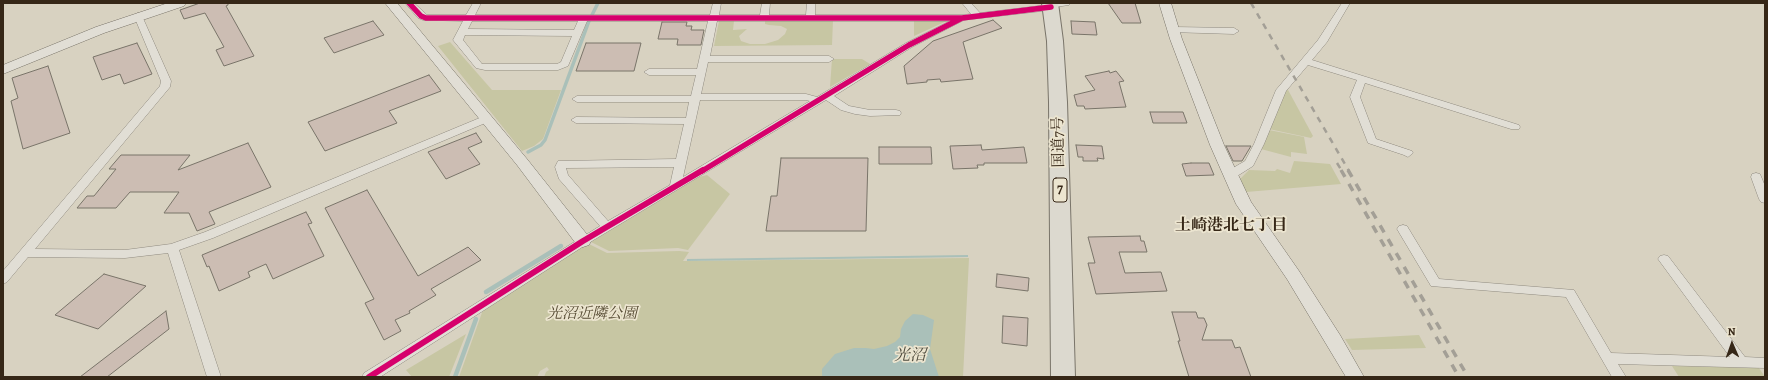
<!DOCTYPE html>
<html>
<head>
<meta charset="utf-8">
<style>
  body { margin:0 }
  #map { position:relative; width:1768px; height:380px; overflow:hidden; background:#d8d2c1; font-family:Alegreya,serif }
  canvas { display:block }
  .frame { position:absolute; inset:0; border:4px solid #362717; pointer-events:none }
  .north { position:absolute; left:1712px; top:324px; width:40px; height:40px; -webkit-text-stroke:3px #ece5d0; paint-order:stroke; rotate:358deg; font-size:11px; font-weight:700; line-height:16px; text-align:center; color:#362717 }
  .north::after { content:''; display:block; margin:auto; width:14px; height:18px; background:#362717; clip-path:polygon(50% 0,100% 100%,50% 72%,0 100%) }
</style>
</head>
<body>
<div id="map">
<canvas width="1768" height="380"></canvas>
<div class="frame"></div>
<div class="north">N</div>
</div>
<script>
const ctx = document.querySelector('canvas').getContext('2d');
ctx.lineJoin = 'round';
function fill(path, color) {
  ctx.fillStyle = color;
  ctx.fill(path, 'evenodd');
}
function toPath(rows) {
  const path = new Path2D();
  for (const r of rows) {
    path.moveTo(r[0], r[1]);
    for (let i = 2; i < r.length; i += 2) path.lineTo(r[i], r[i + 1]);
  }
  return path;
}
function strokePath(path, color, width, dash) {
  ctx.strokeStyle = color;
  ctx.lineWidth = width;
  ctx.lineCap = dash ? 'butt' : 'round';
  ctx.setLineDash(dash || []);
  ctx.stroke(path);
}
function label(font, color, halo, rows, align = 'center') {
  ctx.font = font + ' Alegreya,"Noto Serif JP",serif';
  ctx.lineWidth = 3.5;
  ctx.setLineDash([]);
  ctx.textBaseline = 'middle';
  ctx.strokeStyle = halo;
  ctx.fillStyle = color;
  for (const [text, x, y, turn = 0] of rows) {
    ctx.save();
    ctx.translate(x, y);
    ctx.rotate((+turn || 0) * Math.PI / 180);
    ctx.textAlign = isNaN(turn) ? turn : align;
    if (halo) ctx.strokeText(text, 0, 0);
    ctx.fillText(text, 0, 0);
    ctx.restore();
  }
}
fill(toPath([
  [833,20,832,45,714,46,719,21,734,21,733,30,747,29,739,36,741,41,750,44,765,44,778,40,785,34,787,29,781,26,769,25,765,24,765,21],
  [914,20,949,20,914,36],
  [450,42,492,90,561,90,543,139,534,146,522,151,438,46],
  [832,59,862,59,870,64,830,87],
  [1287,88,1313,136,1311,138,1269,129],
  [1269,130,1304,137,1307,154,1291,152,1291,157,1261,149],
  [1294,161,1330,164,1341,184,1246,192,1239,180,1249,170,1275,171,1277,169,1290,173],
  [707,175,730,194,688,250,678,248,609,251,591,242,699,177],
  [587,243,607,253,679,251,689,252,683,261,969,258,963,377,544,377,546,372,549,370,547,367,540,371,537,377,459,377,484,307],
  [466,334,449,377,412,377,406,370],
  [1419,335,1426,348,1352,350,1345,339],
  [1672,366,1759,368,1765,377,1679,377]
]), '#c7c6a3');
fill(toPath([
  [968,255,968,257,687,261,687,259],
  [913,314,923,315,934,320,930,349,939,377,822,377,822,369,835,354,854,348,866,348,874,349,887,346,895,342,900,337,901,329,905,321]
]), '#aac0b9');
strokePath(toPath([
  [592,15,598,3],
  [528,152,541,145,545,140,589,21]
]), '#aac0b9', 3.5);
strokePath(toPath([
  [486,292,561,246],
  [455,377,476,319]
]), '#aac0b9', 4.5);
const building = toPath([
  [200,3,228,3,228,5,226,6,254,56,224,66,216,50,224,47,205,13,184,19,180,10,200,3],
  [1108,3,1135,3,1141,23,1122,23,1108,3],
  [993,20,1002,28,963,42,973,79,941,82,940,79,927,80,927,82,907,84,904,66,933,41,993,20],
  [373,21,384,35,334,53,324,38,373,21],
  [1071,21,1095,22,1097,35,1072,34,1071,21],
  [662,22,687,22,686,26,692,26,691,30,704,30,701,45,677,45,678,39,658,39,662,22],
  [137,43,152,74,124,84,120,74,102,80,93,57,137,43],
  [586,43,641,43,634,71,576,71,586,43],
  [48,66,70,133,23,149,11,101,18,98,12,78,48,66],
  [1109,71,1110,73,1116,71,1124,81,1119,82,1126,107,1085,109,1084,106,1077,106,1074,95,1095,90,1085,76,1109,71],
  [429,75,441,91,389,111,397,123,325,151,308,122,429,75],
  [1150,112,1183,112,1187,123,1153,123,1150,112],
  [476,133,482,142,468,148,480,164,446,179,428,152,476,133],
  [248,143,271,187,209,212,215,224,197,231,189,213,164,213,179,192,130,192,116,208,77,208,87,196,94,196,116,169,109,169,121,155,190,155,178,170,248,143],
  [981,145,982,150,1024,147,1027,163,984,163,984,165,977,165,978,168,953,169,950,146,981,145],
  [1076,145,1102,146,1104,159,1097,158,1098,161,1083,161,1083,157,1078,157,1076,145],
  [1226,146,1251,146,1242,161,1233,161,1226,146],
  [879,147,931,147,932,164,879,164,879,147],
  [781,158,868,158,866,231,766,231,771,196,777,196,781,158],
  [1191,163,1209,163,1214,175,1186,176,1182,164,1191,163],
  [367,190,418,276,468,247,481,260,431,289,436,295,409,311,410,313,395,320,401,331,384,340,365,303,374,299,325,208,367,190],
  [306,212,312,223,308,224,324,256,273,279,266,264,248,272,250,277,219,291,209,266,207,267,202,255,306,212],
  [1140,236,1141,241,1144,241,1147,252,1119,252,1125,273,1161,272,1167,291,1096,294,1088,263,1095,263,1088,237,1140,236],
  [104,274,146,286,98,329,55,315,104,274],
  [997,274,1029,278,1028,291,996,287,997,274],
  [166,311,169,329,107,377,80,377,166,311],
  [1172,312,1196,312,1198,318,1204,318,1207,325,1202,340,1232,340,1235,348,1240,347,1251,377,1189,377,1178,341,1180,341,1172,312],
  [1003,316,1028,318,1027,346,1002,343,1003,316]
]);
fill(building, '#ccbdb3');
strokePath(building, '#797469', 1);
const street = toPath([
  [405,3,414,3,427,15,466,15,473,3,481,3,475,15,710,15,713,3,721,3,719,15,760,15,762,3,770,3,769,15,806,15,807,3,815,3,815,15,962,15,971,14,962,3,971,3,980,13,1047,5,1048,3,1070,3,1069,5,1055,7,1051,10,964,20,912,47,834,96,849,106,870,110,896,110,900,111,901,113,900,115,870,116,855,114,841,110,826,100,587,244,380,377,362,377,364,373,600,226,559,179,555,167,558,161,676,159,684,124,576,123,571,120,576,117,686,118,689,102,577,102,572,99,577,96,691,96,696,75,649,75,644,72,649,69,697,69,708,21,587,21,568,66,558,70,485,70,476,68,453,40,463,21,423,20,418,18,405,3],
  [472,21,578,21,574,30,468,29,472,21],
  [717,21,950,21,906,43,817,97,806,94,701,94,708,62,829,62,834,59,829,56,710,56,717,21],
  [465,35,572,36,561,62,557,64,482,64,463,40,465,35],
  [700,100,806,100,810,101,683,177,700,100],
  [674,167,670,185,608,221,568,175,566,168,674,167],
  [1342,3,1350,3,1327,42,1312,60,1519,125,1520,127,1519,129,1511,129,1365,83,1360,97,1376,139,1412,151,1413,153,1408,157,1404,155,1368,143,1350,97,1357,80,1308,65,1286,91,1264,144,1253,166,1234,178,1226,178,1225,175,1226,172,1245,161,1254,144,1276,90,1318,40,1342,3],
  [138,13,142,16,171,81,170,87,35,249,125,250,171,244,205,232,482,117,490,117,491,119,490,121,213,238,179,250,221,377,207,377,168,253,125,258,28,257,7,282,3,284,3,271,160,86,161,81,134,16,138,13],
  [1173,27,1234,28,1239,31,1234,34,1170,32,1168,30,1173,27],
  [1756,173,1760,174,1765,186,1765,203,1761,202,1759,199,1751,177,1752,174,1756,173],
  [1403,225,1407,226,1439,279,1574,290,1611,353,1730,357,1658,259,1660,256,1664,255,1668,256,1745,357,1765,358,1765,368,1618,364,1626,377,1612,377,1566,297,1431,286,1397,229,1399,226,1403,225]
]);
const secondary = toPath([
  [168,3,186,3,184,6,104,33,3,74,3,65,96,27,168,3],
  [385,3,397,3,527,159,589,237,591,241,589,245,583,247,577,245,517,165,385,3],
  [1159,3,1171,3,1182,39,1224,145,1251,202,1299,271,1340,335,1364,377,1346,377,1287,279,1236,204,1210,145,1170,39,1159,3]
]);
const highway = toPath([
  [1042,3,1058,3,1063,41,1067,102,1075,377,1051,377,1049,102,1047,41,1042,3]
]);
strokePath(street, '#908b80', 1);
strokePath(secondary, '#797469', 1);
strokePath(highway, '#797469', 2);
fill(street, '#e1ded5');
fill(secondary, '#e1ded5');
fill(highway, '#dcd9cf');
strokePath(toPath([
  [1251,3,1349,171],
  [1337,163,1342,171]
]), '#a39f96', 2.5, [6, 6]);
strokePath(toPath([
  [1341,170,1459,377],
  [1348,170,1468,377]
]), '#a39f96', 3.5, [8, 8]);
strokePath(toPath([
  [409,3,421,16,426,18,962,18,1051,7],
  [702,171,909,45,962,18]
]), '#d6006c', 5.5);
strokePath(toPath([
  [369,377,583,241,703,170]
]), '#d6006c', 6);
for (const [x, y, w] of [
  [1060,190,14]
]) {
  const box = new Path2D();
  box.roundRect(x - w / 2, y - 12, w, 24, 3);
  ctx.fillStyle = '#ece5d0';
  ctx.fill(box);
  strokePath(box, '#362717', 1);
}
label('bold 14px', '#362717', null, [
  ["7",1060,190]
]);
label('15px', '#362717', '#ece5d0', [
  ["国道7号",1059,142,-91]
]);
label('italic 15px', '#574c34', '#ece5d0', [
  ["光沼近隣公園",592,314]
]);
label('bold 16px', '#362717', '#ece5d0', [
  ["土崎港北七丁目",1231,226]
]);
label('italic 16px', '#4e4b3e', '#ece5d0', [
  ["光沼",910,356]
]);
</script>
</body>
</html>
